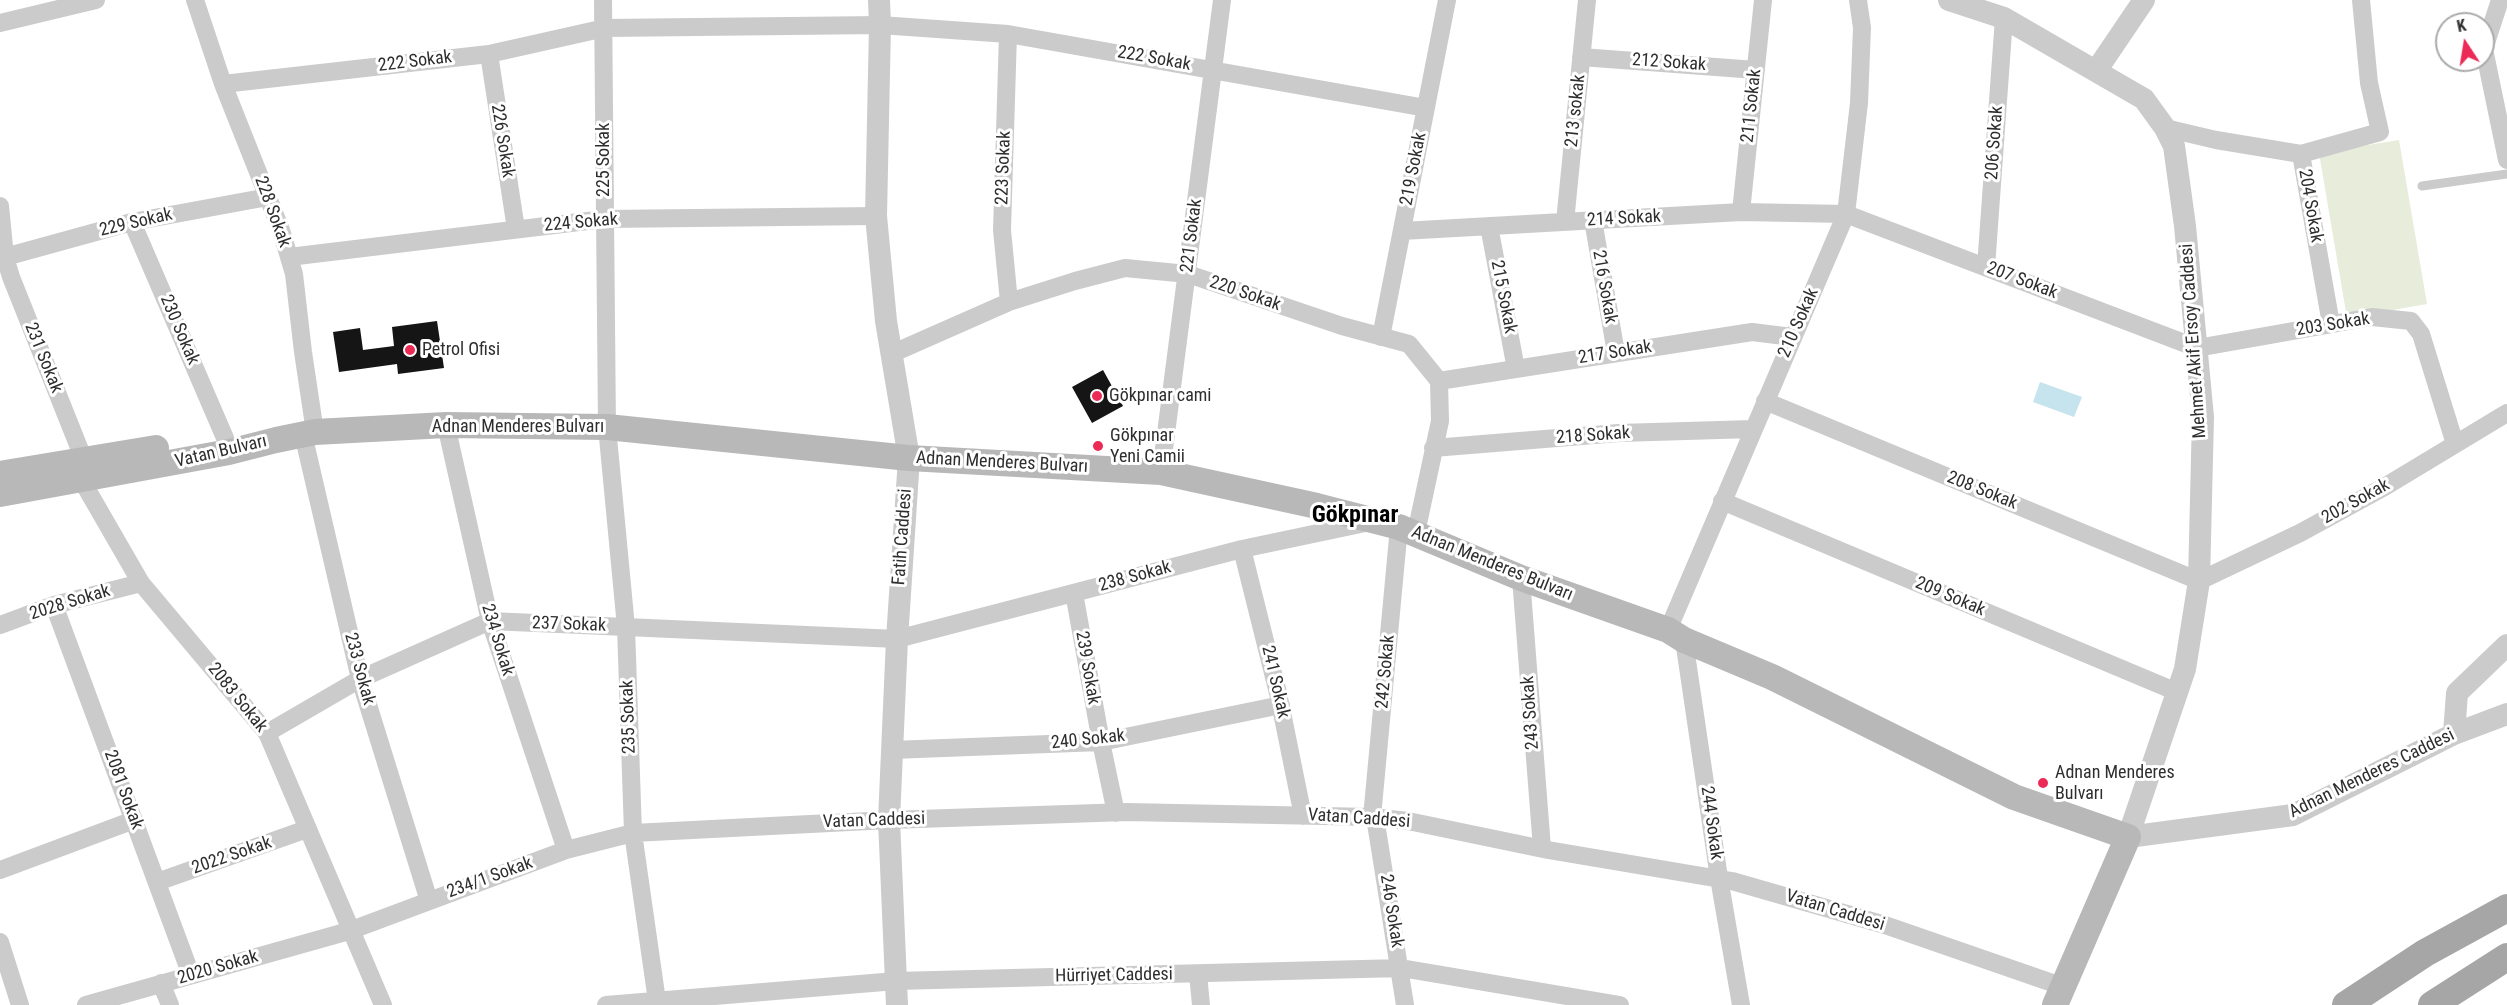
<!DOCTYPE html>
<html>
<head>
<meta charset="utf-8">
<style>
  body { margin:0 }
  #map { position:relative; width:2507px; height:1005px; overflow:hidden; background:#fff; font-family:"Roboto Condensed",sans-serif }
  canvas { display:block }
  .north { position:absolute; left:2435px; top:12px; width:60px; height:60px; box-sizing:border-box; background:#fff; border:2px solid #ababab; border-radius:50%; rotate:348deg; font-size:16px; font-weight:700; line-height:24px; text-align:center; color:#2e2e2e }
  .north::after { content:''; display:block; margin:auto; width:21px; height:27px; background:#eb2a56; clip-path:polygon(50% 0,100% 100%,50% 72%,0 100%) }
</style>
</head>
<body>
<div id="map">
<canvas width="2507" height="1005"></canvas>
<div class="north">K</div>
</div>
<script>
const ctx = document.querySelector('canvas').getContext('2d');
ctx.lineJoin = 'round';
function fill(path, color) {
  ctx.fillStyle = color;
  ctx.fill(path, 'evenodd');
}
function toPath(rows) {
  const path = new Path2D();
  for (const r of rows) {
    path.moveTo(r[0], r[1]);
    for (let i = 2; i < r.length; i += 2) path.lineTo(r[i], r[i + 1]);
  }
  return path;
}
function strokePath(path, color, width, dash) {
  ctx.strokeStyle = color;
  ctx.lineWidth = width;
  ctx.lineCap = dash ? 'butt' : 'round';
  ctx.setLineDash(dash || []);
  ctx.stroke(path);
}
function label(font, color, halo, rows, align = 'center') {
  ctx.font = font + ' "Roboto Condensed",sans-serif';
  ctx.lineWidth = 6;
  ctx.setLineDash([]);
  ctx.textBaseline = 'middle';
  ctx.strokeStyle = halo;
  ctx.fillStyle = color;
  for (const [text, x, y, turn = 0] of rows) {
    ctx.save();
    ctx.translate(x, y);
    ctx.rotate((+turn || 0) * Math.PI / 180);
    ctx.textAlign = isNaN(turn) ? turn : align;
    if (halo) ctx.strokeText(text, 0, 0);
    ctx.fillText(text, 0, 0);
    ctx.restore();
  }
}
fill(toPath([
  [2399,140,2427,304,2347,318,2319,153]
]), '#e7ecdb');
fill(toPath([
  [2040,382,2082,397,2074,417,2033,402]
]), '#c6e4ed');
fill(toPath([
  [437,321,444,368,398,374,397,364,339,372,333,332,360,328,363,350,394,346,392,327],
  [1103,370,1123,406,1092,423,1072,387]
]), '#151515');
strokePath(toPath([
  [2422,186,2507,174]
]), '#cbcbcb', 9);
strokePath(toPath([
  [195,0,223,84,281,230,294,274,303,352,315,432],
  [603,0,607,427,626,627,633,833,656,994,660,1005],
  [2500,0,2484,49,2507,160],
  [0,23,96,0],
  [1008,34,1002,230,1009,302],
  [489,54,516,229],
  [1581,57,1756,70],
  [223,84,489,54,605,28,880,25,1008,34,1426,108],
  [2165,128,2216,140,2301,154,2331,324],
  [2301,154,2380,132,2369,83,2361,0],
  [0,206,5,257,11,277,84,460],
  [1741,212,1763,0],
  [1593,220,1616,353],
  [132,222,225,438],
  [1565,222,1587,0],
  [1489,226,1516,369],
  [1402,231,1741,212,1846,214,2197,348,2372,317,2411,321,2421,334,2455,444],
  [5,257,132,222,268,197],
  [289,257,604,219,876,216],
  [1986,267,2004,18],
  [1381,337,1447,0],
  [891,354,1009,302,1075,281,1125,268,1188,274,1342,326,1409,344,1439,381,1440,421,1416,533],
  [1439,381,1752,332,1792,337],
  [1765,401,2199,581,2300,533,2386,486,2507,413],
  [446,425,490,621,566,850],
  [303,434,360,679,429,901],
  [1433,448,1619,433,1753,429],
  [1161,472,1222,0],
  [81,479,141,583,267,733,383,1005],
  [1722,501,2177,692],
  [1242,549,1278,693,1303,816],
  [1521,578,1542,848],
  [1074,593,1101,742,1116,813],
  [54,605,191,975],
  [0,625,54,605,141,583],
  [1668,630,1846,214,1859,103,1862,28,1858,0],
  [1684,640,1719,878,1741,1005],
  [267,733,360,679,490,621,897,639,1242,549,1370,522],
  [892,750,1101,742,1281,705],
  [1372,817,1399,527],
  [1375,817,1405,1005],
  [0,870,134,820],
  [157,882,307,829],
  [0,942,20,1005],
  [1198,974,1201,1005],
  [161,983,170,1005],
  [86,1005,349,931,566,850,633,833,889,820,1127,812,1372,817,1408,821,1548,850,1732,881,1885,925,2064,987],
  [606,1005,896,981,1401,968,1620,1005]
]), '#cbcbcb', 18);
strokePath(toPath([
  [879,0,880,25,876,216,886,321,909,458,897,639,889,820,897,1005],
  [1949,0,2004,18,2144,99,2165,128,2174,146,2185,226,2203,417,2199,581,2185,669,2128,837,2293,815,2454,734,2507,714],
  [2096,71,2144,0],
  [2454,734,2457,693,2507,645]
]), '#cbcbcb', 22);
strokePath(toPath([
  [0,474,156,448],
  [0,494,229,452,276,440,315,432,446,425,607,427,909,458,1161,472,1317,506,1399,527,1521,578,1668,630,1684,640,1772,677,2014,797,2128,837,2055,1005]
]), '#b8b8b8', 26);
strokePath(toPath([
  [2346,1005,2425,953,2507,908],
  [2432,1005,2507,957]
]), '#a6a6a6', 28);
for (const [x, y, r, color] of [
  [410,350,6,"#eb2a56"],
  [1097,396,6,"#eb2a56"],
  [1098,446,6,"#eb2a56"],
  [2043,783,6,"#eb2a56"]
]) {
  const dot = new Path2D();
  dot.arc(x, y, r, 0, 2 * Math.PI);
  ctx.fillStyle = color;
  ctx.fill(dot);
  strokePath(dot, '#fff', 2);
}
label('18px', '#2e2e2e', '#fff', [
  ["222 Sokak",1154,59,10],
  ["222 Sokak",415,62,-7],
  ["212 Sokak",1669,63,4],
  ["211 Sokak",1752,106,-84],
  ["213 sokak",1576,111,-84],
  ["226 Sokak",502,141,81],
  ["206 Sokak",1995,143,-86],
  ["225 Sokak",604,160,-90],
  ["223 Sokak",1004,168,-88],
  ["219 Sokak",1414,169,-79],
  ["204 Sokak",2310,206,80],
  ["228 Sokak",272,212,70],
  ["214 Sokak",1624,219,-3],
  ["229 Sokak",136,223,-13],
  ["224 Sokak",581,223,-5],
  ["221 Sokak",1192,236,-83],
  ["207 Sokak",2022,281,21],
  ["216 Sokak",1604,287,80],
  ["220 Sokak",1245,294,19],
  ["215 Sokak",1503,297,79],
  ["210 Sokak",1799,323,-66],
  ["203 Sokak",2333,325,-9],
  ["230 Sokak",179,330,67],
  ["Mehmet Akif Ersoy Caddesi",2194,341,-94],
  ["217 Sokak",1615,353,-9],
  ["231 Sokak",43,358,68],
  ["Adnan Menderes Bulvarı",518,427],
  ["218 Sokak",1593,436,-4],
  ["Vatan Bulvarı",221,452,-13],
  ["Adnan Menderes Bulvarı",1002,463,3],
  ["208 Sokak",1982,491,22],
  ["202 Sokak",2356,502,-29],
  ["Fatih Caddesi",903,537,-86],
  ["Adnan Menderes Bulvarı",1492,564,22],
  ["238 Sokak",1135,577,-15],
  ["209 Sokak",1950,597,23],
  ["2028 Sokak",70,603,-17],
  ["237 Sokak",569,625,2],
  ["234 Sokak",497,640,73],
  ["239 Sokak",1087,668,80],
  ["233 Sokak",359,669,75],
  ["242 Sokak",1386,672,-85],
  ["241 Sokak",1275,682,77],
  ["2083 Sokak",237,698,51],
  ["243 Sokak",1531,713,-94],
  ["235 Sokak",629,717,-92],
  ["240 Sokak",1088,740,-6],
  ["Adnan Menderes Caddesi",2372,774,-26],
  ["2081 Sokak",123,790,70],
  ["Vatan Caddesi",1359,819,4],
  ["Vatan Caddesi",874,821,-2],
  ["244 Sokak",1711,823,82],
  ["2022 Sokak",232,856,-19],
  ["234/1 Sokak",490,878,-20],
  ["246 Sokak",1391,911,81],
  ["Vatan Caddesi",1835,911,17],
  ["2020 Sokak",218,968,-16],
  ["Hürriyet Caddesi",1114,976,-1]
]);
label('18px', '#2e2e2e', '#fff', [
  ["Petrol Ofisi",422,350],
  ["Gökpınar cami",1109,396],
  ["Gökpınar",1110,436],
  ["Yeni Camii",1110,457],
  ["Adnan Menderes",2055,773],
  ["Bulvarı",2055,794]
], 'left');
label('bold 24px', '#000', '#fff', [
  ["Gökpınar",1355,516]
]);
</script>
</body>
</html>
